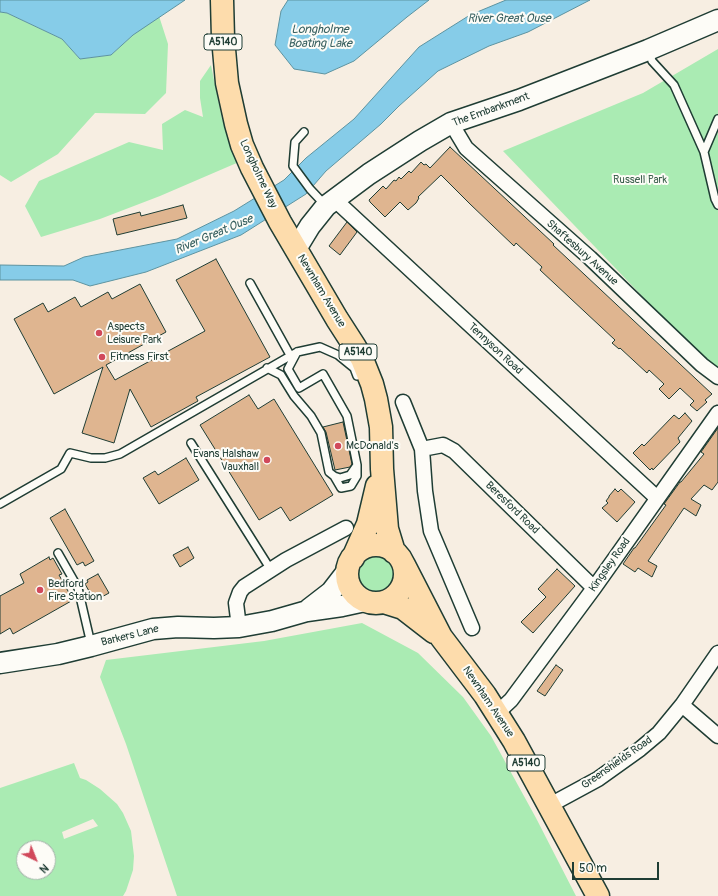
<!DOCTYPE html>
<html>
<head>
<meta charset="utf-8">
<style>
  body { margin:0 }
  #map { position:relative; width:718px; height:896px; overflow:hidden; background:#f7eee2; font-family:Pangolin,sans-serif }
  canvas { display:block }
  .north { position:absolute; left:16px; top:840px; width:40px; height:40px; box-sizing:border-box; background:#fdfcf7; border:1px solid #a4b0a9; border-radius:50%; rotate:137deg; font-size:11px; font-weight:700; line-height:16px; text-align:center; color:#1f3d34 }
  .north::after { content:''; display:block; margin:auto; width:14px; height:18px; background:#d1495b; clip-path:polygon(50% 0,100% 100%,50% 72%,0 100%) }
  .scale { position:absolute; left:572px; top:862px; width:87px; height:18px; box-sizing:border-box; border:2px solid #1f3d34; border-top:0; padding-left:5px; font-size:12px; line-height:14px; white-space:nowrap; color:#1f3d34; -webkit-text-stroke:3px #fdfcf7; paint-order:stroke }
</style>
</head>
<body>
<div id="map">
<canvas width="718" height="896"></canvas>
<div class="north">N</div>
<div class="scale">50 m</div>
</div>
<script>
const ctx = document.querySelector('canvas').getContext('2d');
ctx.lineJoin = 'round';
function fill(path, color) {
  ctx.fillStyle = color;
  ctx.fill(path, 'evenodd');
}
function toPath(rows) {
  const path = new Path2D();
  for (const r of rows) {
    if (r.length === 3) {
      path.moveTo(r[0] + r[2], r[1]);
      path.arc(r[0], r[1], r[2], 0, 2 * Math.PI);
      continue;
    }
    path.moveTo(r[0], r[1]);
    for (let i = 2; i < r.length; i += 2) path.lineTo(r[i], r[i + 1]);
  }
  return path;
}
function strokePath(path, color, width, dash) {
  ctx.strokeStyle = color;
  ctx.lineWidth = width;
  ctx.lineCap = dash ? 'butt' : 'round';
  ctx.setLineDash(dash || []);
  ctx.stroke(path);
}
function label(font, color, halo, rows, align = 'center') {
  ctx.font = font + ' Pangolin,sans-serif';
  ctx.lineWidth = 4;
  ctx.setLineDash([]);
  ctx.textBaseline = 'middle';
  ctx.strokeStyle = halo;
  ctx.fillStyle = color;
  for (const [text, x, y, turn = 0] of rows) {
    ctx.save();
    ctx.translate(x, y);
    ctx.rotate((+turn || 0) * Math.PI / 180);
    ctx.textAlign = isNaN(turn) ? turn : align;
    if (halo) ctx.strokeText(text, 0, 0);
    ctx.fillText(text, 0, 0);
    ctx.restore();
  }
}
fill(toPath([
  [0,12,7,13,62,39,80,59,111,55,133,35,159,16,168,44,166,93,145,114,95,113,58,154,11,182,0,175],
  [718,49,718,368,690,346,503,151,643,93],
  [211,65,222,119,239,162,160,196,100,219,41,237,25,206,39,181,129,142,163,150,162,124,185,110,203,117,200,98,200,81],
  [377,574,19],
  [362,623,418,653,463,697,491,736,536,818,576,896,177,896,126,744,100,677,106,660,264,641],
  [74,763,80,778,86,780,100,789,117,804,123,813,131,831,134,856,133,870,126,891,123,896,0,896,0,788],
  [93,819,98,826,64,839,62,832],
  [24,848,48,848,48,872,24,872]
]), '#aaebb3');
const water = toPath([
  [0,0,185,0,133,35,111,55,80,59,62,39,7,13,0,12,0,0],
  [288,0,429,0,407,17,354,61,325,74,294,69,275,45,281,11,288,0],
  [506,0,590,0,528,32,489,46,438,71,399,106,381,124,326,171,306,194,241,235,146,272,90,286,73,280,0,280,0,265,64,266,84,257,177,239,234,211,284,180,306,158,354,119,419,47,470,15,506,0]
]);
fill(water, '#86cce8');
strokePath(water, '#5d93a0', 1);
const building = toPath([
  [450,147,554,244,553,245,712,394,705,400,707,402,697,411,690,405,694,401,680,388,669,399,659,389,664,384,649,370,647,373,620,348,619,349,612,343,615,340,540,270,542,267,516,243,514,246,470,204,441,175,418,197,419,198,416,203,408,210,400,202,385,217,370,202,369,200,383,186,386,189,394,180,396,181,399,177,401,179,409,171,411,173,421,162,424,165,426,164,430,168,450,147],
  [183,205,187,218,117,235,113,219,140,212,141,216,183,205],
  [347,222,357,232,340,255,329,246,347,222],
  [216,259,270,357,196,397,198,401,151,427,130,389,114,443,82,433,103,367,54,394,14,319,43,303,48,312,75,297,81,307,108,292,112,299,140,284,166,332,106,365,115,380,205,331,176,280,216,259],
  [249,395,258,409,274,399,333,495,290,521,281,507,259,520,200,425,249,395],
  [685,413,692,421,678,438,680,442,653,470,652,468,650,470,633,453,642,444,644,446,674,415,679,419,685,413],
  [343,422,352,464,350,467,335,470,326,432,323,427,343,422],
  [718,428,718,482,712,490,704,485,691,499,701,505,696,516,684,508,648,561,657,566,652,577,638,568,635,572,623,564,634,548,635,548,666,505,664,504,680,482,681,482,704,454,701,452,718,428],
  [186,458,199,480,159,504,143,478,155,471,158,475,186,458],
  [615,489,618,492,621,489,635,502,617,522,602,508,608,503,606,501,609,497,609,496,615,489],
  [65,509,94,561,85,566,83,562,77,565,50,518,65,509],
  [188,547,194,558,180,567,173,555,188,547],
  [49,557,50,560,53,558,62,574,59,575,73,600,13,634,10,628,0,634,0,596,24,583,20,574,49,557],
  [557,569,575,586,533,633,521,622,546,597,538,589,557,569],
  [98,574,109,593,98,599,96,596,93,598,85,584,88,582,87,580,98,574],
  [556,665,563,670,545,696,537,691,556,665]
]);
fill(building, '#dfb590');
strokePath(building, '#1f3d34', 1);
const lane = toPath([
  [649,51,652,61,674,85,704,152],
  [718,119,704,152,715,199,718,205],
  [304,132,295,142,293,166,310,189,326,206],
  [250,283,290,355],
  [267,368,281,375,294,396,311,416,321,433,329,472,334,476,340,478,350,475,357,465,347,416,323,374,299,388,288,369,297,352],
  [191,443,271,570],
  [334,476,341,488,351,486,357,476,357,465],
  [0,504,61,469,70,453,91,458,105,458,120,454,297,352,320,347,338,355,354,368,357,376],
  [58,553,78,588,91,644]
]);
const street = toPath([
  [451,123,466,148,590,258,702,365,718,377],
  [334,199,657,498],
  [403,402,422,449],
  [239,627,236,603,240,592,244,587,286,560,346,528],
  [472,628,431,531,425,491,422,449,443,445,454,451,594,588],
  [682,705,718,736],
  [497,713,511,700,594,588,718,413],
  [550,805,598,779,640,749,659,733,682,705,718,653]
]);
const secondary = toPath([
  [296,249,310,226,326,206,369,174,420,141,451,123,519,100,648,50,718,20],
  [309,609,331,592,348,570],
  [0,663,58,654,91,646,153,629,178,627,214,628,239,627,272,621,307,611,342,606,365,601]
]);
const primary = toPath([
  [222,0,223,38,227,83,236,124,242,145,252,168,280,222,337,319,355,347,362,359,372,384,376,399,381,427,382,469,387,529,394,552],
  [376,574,29],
  [353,558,368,524,377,486],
  [404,565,441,637,485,695,514,741,598,896],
  [384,602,403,608,434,632]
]);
strokePath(lane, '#1f3d34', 10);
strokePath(street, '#1f3d34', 17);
strokePath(secondary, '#1f3d34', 23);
strokePath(primary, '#1f3d34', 25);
strokePath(lane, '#fdfcf7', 7);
strokePath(street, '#fdfcf7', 14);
strokePath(secondary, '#fdfcf7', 20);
strokePath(primary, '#fddcac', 22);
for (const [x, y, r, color] of [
  [99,333,4,"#d1495b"],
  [102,357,4,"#d1495b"],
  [338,446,4,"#d1495b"],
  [267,460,4,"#d1495b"],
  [40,590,4,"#d1495b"]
]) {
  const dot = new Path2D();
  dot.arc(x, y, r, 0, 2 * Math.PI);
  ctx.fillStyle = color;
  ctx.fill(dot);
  strokePath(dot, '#fdfcf7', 1.5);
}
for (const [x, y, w] of [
  [223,42,38],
  [358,352,38],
  [526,763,38]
]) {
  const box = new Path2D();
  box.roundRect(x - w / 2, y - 8, w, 16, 3);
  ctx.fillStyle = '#fdfcf7';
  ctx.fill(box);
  strokePath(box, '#1f3d34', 1);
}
label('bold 10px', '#1f3d34', null, [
  ["A5140",223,42],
  ["A5140",358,352],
  ["A5140",526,763]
]);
label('11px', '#1f3d34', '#fdfcf7', [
  ["The Embankment",491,110,-20],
  ["Longholme Way",258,174,65],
  ["Shaftesbury Avenue",582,253,42],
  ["Newnham Avenue",321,291,59],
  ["Tennyson Road",495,349,43],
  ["Beresford Road",512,508,44],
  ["Kingsley Road",610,565,-55],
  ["Barkers Lane",130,636,-14],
  ["Newnham Avenue",488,702,56],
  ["Greenshields Road",617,763,-35]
]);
label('11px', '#3b604d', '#fdfcf7', [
  ["Russell Park",640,180]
]);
label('11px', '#1f3d34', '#fdfcf7', [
  ["Aspects",107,327],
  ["Leisure Park",107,340],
  ["Fitness First",110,357],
  ["McDonald's",346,446],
  ["Evans Halshaw",259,454,"right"],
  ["Vauxhall",259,467,"right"],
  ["Bedford",48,584],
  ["Fire Station",48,597]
], 'left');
label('italic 12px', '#396161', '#fdfcf7', [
  ["River Great Ouse",509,19],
  ["Longholme",320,30],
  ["Boating Lake",320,44],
  ["River Great Ouse",214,235,-23]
]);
</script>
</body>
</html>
